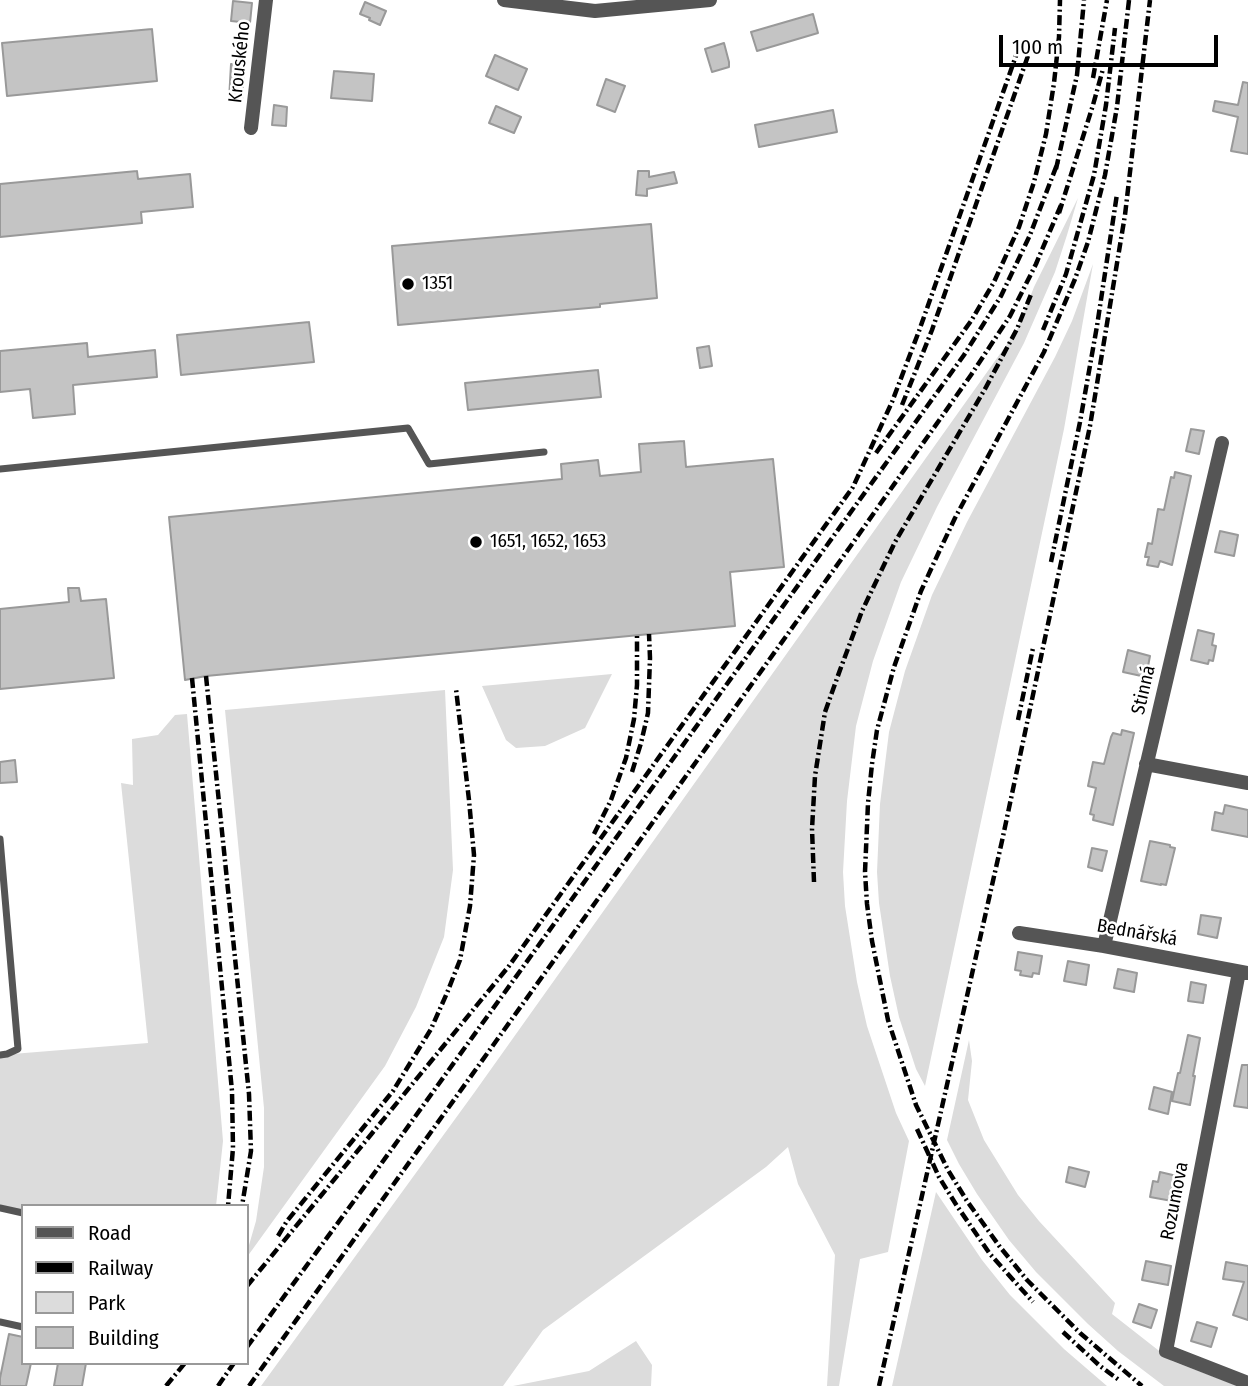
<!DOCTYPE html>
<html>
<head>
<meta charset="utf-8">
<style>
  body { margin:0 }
  #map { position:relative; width:1248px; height:1386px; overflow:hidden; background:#fff; font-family:"Fira Sans Condensed",sans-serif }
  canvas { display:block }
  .legend { position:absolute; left:21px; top:1204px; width:228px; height:161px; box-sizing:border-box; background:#fff; border:2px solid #999; margin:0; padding:9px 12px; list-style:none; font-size:21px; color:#000 }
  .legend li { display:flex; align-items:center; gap:14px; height:35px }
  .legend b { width:35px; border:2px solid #999 }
  .scale { position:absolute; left:999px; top:35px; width:219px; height:32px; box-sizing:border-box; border:4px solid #000; border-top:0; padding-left:9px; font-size:21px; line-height:24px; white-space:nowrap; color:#000; -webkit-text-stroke:5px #fff; paint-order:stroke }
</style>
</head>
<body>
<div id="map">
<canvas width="1248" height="1386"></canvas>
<ul class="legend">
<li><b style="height:9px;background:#555"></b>Road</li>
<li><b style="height:9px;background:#000"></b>Railway</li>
<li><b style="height:19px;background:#dcdcdc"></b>Park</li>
<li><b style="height:19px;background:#c4c4c4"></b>Building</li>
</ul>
<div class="scale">100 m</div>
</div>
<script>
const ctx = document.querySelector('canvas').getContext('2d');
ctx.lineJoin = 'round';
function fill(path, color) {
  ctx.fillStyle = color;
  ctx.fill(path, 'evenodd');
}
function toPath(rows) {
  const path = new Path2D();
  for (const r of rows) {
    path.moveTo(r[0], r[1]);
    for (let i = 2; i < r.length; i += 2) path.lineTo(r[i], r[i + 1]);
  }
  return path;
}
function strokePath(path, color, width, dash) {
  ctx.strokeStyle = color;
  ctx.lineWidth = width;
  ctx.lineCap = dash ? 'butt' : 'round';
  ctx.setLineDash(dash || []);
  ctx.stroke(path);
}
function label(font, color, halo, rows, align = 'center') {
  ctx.font = font + ' "Fira Sans Condensed",sans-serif';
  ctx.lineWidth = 5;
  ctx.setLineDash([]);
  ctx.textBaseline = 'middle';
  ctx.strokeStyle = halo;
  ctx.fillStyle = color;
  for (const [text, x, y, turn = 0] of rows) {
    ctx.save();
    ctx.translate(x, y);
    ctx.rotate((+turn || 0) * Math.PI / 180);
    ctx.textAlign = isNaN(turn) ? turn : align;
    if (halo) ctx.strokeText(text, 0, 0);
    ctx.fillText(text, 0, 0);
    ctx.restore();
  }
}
fill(toPath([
  [1078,198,1067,235,1055,272,1024,343,937,507,901,582,873,661,856,726,847,801,843,872,845,906,857,982,867,1026,896,1113,909,1141,888,1252,860,1259,839,1386,827,1386,835,1255,798,1184,788,1147,766,1167,543,1330,503,1386,261,1386,474,1093,1017,330,1034,287],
  [1093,264,1064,429,925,1086,916,1069,899,1017,890,976,879,903,877,872,880,804,889,732,905,671,932,595,967,522,1055,357,1072,321],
  [612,674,585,728,545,746,516,748,506,740,482,686],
  [445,690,453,870,444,937,416,1007,385,1066,247,1257,247,1252,256,1221,264,1167,264,1108,225,710],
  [187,714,223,1141,216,1206,23,1206,23,1213,0,1208,0,1055,148,1043,121,783,133,785,132,739,158,735,175,715],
  [969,1040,972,1061,968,1100,984,1140,1018,1195,1039,1221,1115,1303,1112,1314,1172,1361,1238,1386,1164,1386,1118,1351,1088,1324,1036,1272,1009,1240,977,1194,959,1164,947,1140],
  [936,1192,982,1260,1010,1295,1064,1349,1107,1386,892,1386],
  [636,1341,652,1365,651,1386,513,1386,589,1371]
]), '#dcdcdc');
const building = toPath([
  [233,1,252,3,250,23,231,21,233,1],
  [365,2,386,11,380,25,369,20,370,18,360,14,365,2],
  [813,14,818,33,757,51,751,32,813,14],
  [152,29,157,81,7,96,2,43,152,29],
  [724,43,729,62,729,67,712,72,705,49,724,43],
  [495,55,527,69,518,90,486,76,495,55],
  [231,64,244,65,242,100,229,100,231,64],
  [334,71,374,74,372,101,331,98,334,71],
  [606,79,625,86,615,112,597,105,606,79],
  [1243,82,1248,83,1248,154,1231,151,1238,117,1213,111,1215,101,1238,105,1243,82],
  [274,105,287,107,286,126,272,125,274,105],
  [496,106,521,117,514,133,489,123,496,106],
  [833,110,837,132,759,147,755,125,833,110],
  [137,171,138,179,190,174,193,207,141,212,142,223,0,237,0,184,137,171],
  [638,171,649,171,649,177,674,172,677,183,647,189,647,196,636,195,638,171],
  [651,224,657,298,600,304,600,307,398,325,392,246,651,224],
  [309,322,314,362,181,375,177,335,309,322],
  [87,343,88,357,155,350,157,377,73,385,75,414,33,418,30,389,0,392,0,351,87,343],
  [709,346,712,366,700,368,697,348,709,346],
  [598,370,601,397,468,410,465,383,598,370],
  [1191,429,1204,431,1199,454,1186,451,1191,429],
  [684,441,686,467,773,459,784,567,730,572,735,626,206,676,185,680,169,517,562,479,561,464,598,460,600,476,641,472,639,444,684,441],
  [1175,472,1191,476,1172,565,1160,561,1158,567,1147,565,1149,557,1145,557,1148,543,1152,544,1158,509,1164,510,1171,477,1174,478,1175,472],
  [1220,531,1238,535,1234,556,1215,552,1220,531],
  [68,588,79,588,81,601,106,599,114,678,0,689,0,609,69,602,68,588],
  [1198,630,1214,634,1212,645,1216,646,1213,661,1209,660,1208,664,1191,660,1198,630],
  [1128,650,1150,656,1146,677,1123,672,1128,650],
  [1122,730,1134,733,1113,825,1093,820,1094,815,1090,814,1096,788,1088,786,1093,762,1104,764,1111,737,1113,733,1121,735,1122,730],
  [15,760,17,782,0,783,0,762,15,760],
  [1225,805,1248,810,1248,837,1212,830,1215,812,1223,814,1225,805],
  [1150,841,1170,845,1170,847,1175,848,1166,885,1161,884,1161,885,1141,881,1150,841],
  [1092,848,1107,851,1102,871,1088,867,1092,848],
  [1201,915,1221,918,1217,938,1198,934,1201,915],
  [1018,952,1042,956,1039,974,1033,973,1032,977,1020,975,1021,971,1015,970,1018,952],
  [1068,961,1089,965,1086,985,1064,981,1068,961],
  [1118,969,1137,973,1134,992,1114,988,1118,969],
  [1191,982,1206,985,1203,1003,1188,1001,1191,982],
  [1188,1035,1200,1038,1193,1076,1195,1076,1190,1105,1172,1101,1178,1073,1180,1073,1188,1035],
  [1242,1065,1248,1065,1248,1108,1234,1106,1242,1065],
  [1154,1087,1172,1092,1168,1114,1149,1109,1154,1087],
  [1069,1167,1089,1172,1085,1187,1066,1182,1069,1167],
  [1160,1172,1177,1176,1172,1201,1150,1197,1153,1181,1158,1182,1160,1172],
  [1146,1261,1171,1266,1168,1285,1142,1280,1146,1261],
  [1226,1262,1248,1266,1248,1320,1233,1315,1244,1282,1223,1279,1226,1262],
  [1139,1304,1157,1310,1151,1328,1133,1322,1139,1304],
  [1197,1322,1217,1328,1211,1347,1191,1341,1197,1322],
  [9,1334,23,1337,23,1363,31,1363,26,1386,0,1386,0,1378,9,1334],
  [58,1363,86,1363,82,1386,54,1386,58,1363]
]);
fill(building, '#c4c4c4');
strokePath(building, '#999', 2);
strokePath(toPath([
  [0,469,408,428,429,464,544,452],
  [0,839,18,1049,7,1054,0,1055],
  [0,1208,23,1213],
  [0,1322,23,1327]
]), '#555', 7);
strokePath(toPath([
  [504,0,595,11,710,0],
  [251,128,266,0],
  [1146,764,1248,783],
  [1019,933,1104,946,1247,973],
  [1104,946,1222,443],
  [1239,972,1166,1351,1248,1383]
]), '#555', 14);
strokePath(toPath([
  [1129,0,1117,107,1105,175,1088,242,1075,279,1044,352,955,518,938,554,921,591,894,667,877,730,872,764,868,803,865,872,867,904,872,941,888,1020,916,1105,948,1170,967,1201,1000,1247,1027,1280,1080,1333,1142,1386],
  [1093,78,1107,0],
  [1056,169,1077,75,1084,0],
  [1059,213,1093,105,1103,69],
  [1043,330,1066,274,1094,175,1106,105,1115,28],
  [902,405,932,330,1029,53],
  [876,453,971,321,994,282,1019,227,1034,182,1046,134,1054,83,1059,37,1060,0],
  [1051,562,1080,422,1097,326,1117,194],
  [206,676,249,1094,251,1151,242,1206],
  [192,678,232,1091,233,1148,228,1206],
  [1018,720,1033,648],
  [632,772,641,743,648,713,650,658,649,634],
  [594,834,611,800,626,758,634,719,637,685,637,635],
  [814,882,812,829,815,776,825,712,840,670,862,611,895,542,985,389,1017,329,1032,292],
  [917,1129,939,1177,957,1206,990,1254,1033,1302],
  [278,1236,287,1221,393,1091,431,1029,447,993,460,960,470,906,474,855,469,800,456,689],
  [247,1286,509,966,853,487,892,402,919,331,1018,50],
  [1063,1332,1100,1366,1119,1380],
  [247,1347,381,1164,964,355,1001,296,1030,235,1058,162],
  [166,1386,185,1363],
  [218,1386,234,1363],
  [249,1386,850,547,971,375,1010,316,1036,264,1061,205],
  [879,1386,1002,841,1090,426,1125,215,1150,0]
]), '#000', 4.5, [10, 3.5, 2, 3.5]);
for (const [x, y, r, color] of [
  [408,284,7,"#000"],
  [476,542,7,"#000"]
]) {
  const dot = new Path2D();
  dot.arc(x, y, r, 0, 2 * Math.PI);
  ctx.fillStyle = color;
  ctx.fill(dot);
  strokePath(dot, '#fff', 2.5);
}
label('19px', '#000', '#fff', [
  ["Krouského",240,62,-84],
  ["Stinná",1144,690,-77],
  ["Bednářská",1137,933,10],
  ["Rozumova",1175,1201,-79]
]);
label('19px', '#000', '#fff', [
  ["1351",422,284],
  ["1651, 1652, 1653",490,542]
], 'left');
</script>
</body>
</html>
